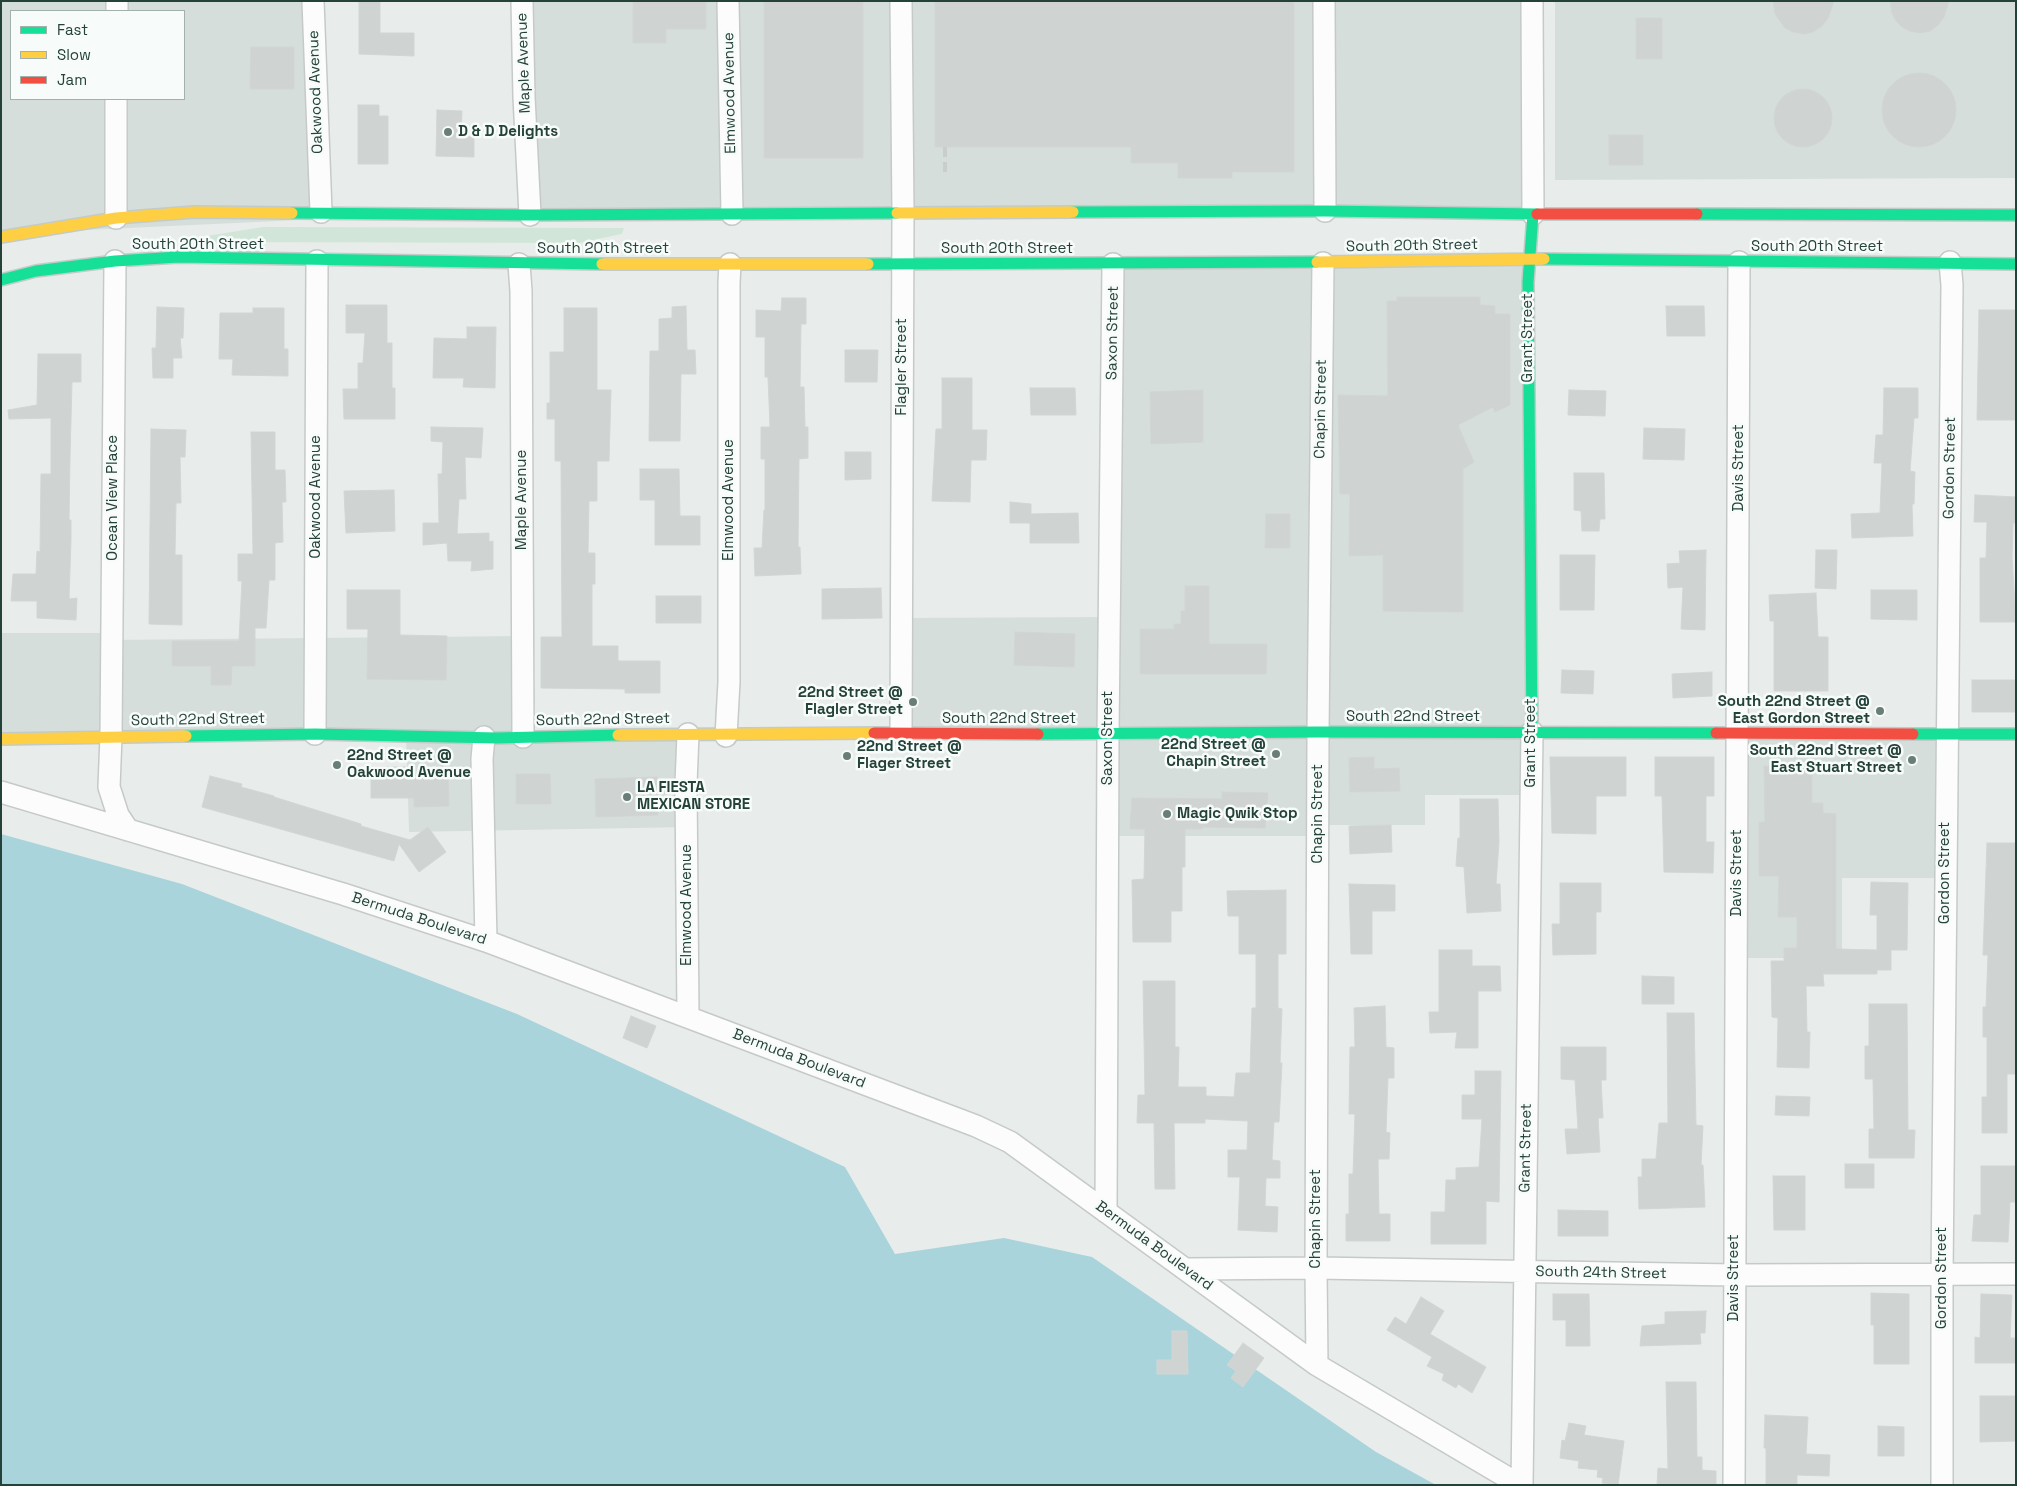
<!DOCTYPE html>
<html>
<head>
<meta charset="utf-8">
<style>
  body { margin:0 }
  #map { position:relative; width:2017px; height:1486px; overflow:hidden; background:#e8edeb; font-family:"Space Grotesk",sans-serif }
  canvas { display:block }
  .frame { position:absolute; inset:0; border:2px solid #24423a; pointer-events:none }
  .legend { position:absolute; left:10px; top:10px; width:175px; height:90px; box-sizing:border-box; background:#f7fbf9; border:1px solid #a3b1ad; margin:0; padding:6px 9px; list-style:none; font-size:15px; color:#24423a }
  .legend li { display:flex; align-items:center; gap:10px; height:25px }
  .legend b { width:25px; border:1px solid #a3b1ad }
</style>
</head>
<body>
<div id="map">
<canvas width="2017" height="1486"></canvas>
<div class="frame"></div>
<ul class="legend">
<li><b style="height:6px;background:#16e098"></b>Fast</li>
<li><b style="height:6px;background:#ffcf43"></b>Slow</li>
<li><b style="height:6px;background:#f24e42"></b>Jam</li>
</ul>
</div>
<script>
const ctx = document.querySelector('canvas').getContext('2d');
ctx.lineJoin = 'round';
function fill(path, color) {
  ctx.fillStyle = color;
  ctx.fill(path, 'evenodd');
}
function toPath(rows) {
  const path = new Path2D();
  for (const r of rows) {
    if (r.length === 3) {
      path.moveTo(r[0] + r[2], r[1]);
      path.arc(r[0], r[1], r[2], 0, 2 * Math.PI);
      continue;
    }
    path.moveTo(r[0], r[1]);
    for (let i = 2; i < r.length; i += 2) path.lineTo(r[i], r[i + 1]);
  }
  return path;
}
function strokePath(path, color, width, dash) {
  ctx.strokeStyle = color;
  ctx.lineWidth = width;
  ctx.lineCap = dash ? 'butt' : 'round';
  ctx.setLineDash(dash || []);
  ctx.stroke(path);
}
function label(font, color, halo, rows, align = 'center') {
  ctx.font = font + ' "Space Grotesk",sans-serif';
  ctx.lineWidth = 5;
  ctx.setLineDash([]);
  ctx.textBaseline = 'middle';
  ctx.strokeStyle = halo;
  ctx.fillStyle = color;
  for (const [text, x, y, turn = 0] of rows) {
    ctx.save();
    ctx.translate(x, y);
    ctx.rotate((+turn || 0) * Math.PI / 180);
    ctx.textAlign = isNaN(turn) ? turn : align;
    if (halo) ctx.strokeText(text, 0, 0);
    ctx.fillText(text, 0, 0);
    ctx.restore();
  }
}
fill(toPath([
  [1,1,312,1,320,219,1,234],
  [11,11,184,11,184,99,11,99],
  [523,1,1527,1,1531,211,529,213],
  [1555,1,2016,1,2016,178,1555,180],
  [1525,260,1532,731,1320,731,1318,836,1109,836,1109,736,896,734,899,618,1112,617,1115,264],
  [1,633,108,633,108,640,520,636,522,733,688,731,690,827,409,832,406,734,108,731,1,733],
  [1739,732,1946,732,1946,878,1842,878,1842,958,1737,958],
  [1323,734,1531,734,1531,795,1425,795,1425,825,1323,825]
]), '#d6dedb');
fill(toPath([
  [263,227,624,228,622,234,579,243,207,242,207,236]
]), '#d1e6d8');
fill(toPath([
  [1,834,182,884,517,1014,845,1167,895,1254,1004,1238,1092,1257,1376,1452,1436,1485,1,1485]
]), '#a9d4db');
const building = toPath([
  [359,1,380,1,380,33,414,33,414,56,359,54,359,1],
  [633,1,706,1,706,29,666,29,666,43,633,43,633,1],
  [764,1,863,1,863,158,764,158,764,1],
  [935,1,1294,1,1294,172,1232,172,1232,178,1178,178,1178,163,1131,163,1131,147,935,147,935,1],
  [1773,1,1834,1,1828,18,1822,26,1813,32,1804,34,1793,32,1785,28,1775,14,1773,1],
  [1890,1,1949,1,1944,17,1938,25,1930,31,1920,33,1910,31,1902,27,1896,21,1892,13,1890,1],
  [1636,18,1662,18,1662,59,1636,59,1636,18],
  [251,47,294,47,294,89,250,89,251,47],
  [1919,110,37],
  [1803,118,29],
  [358,105,379,105,379,116,388,116,388,164,358,164,358,105],
  [437,110,462,111,461,136,474,137,474,157,436,156,437,110],
  [1609,135,1643,135,1643,165,1609,165,1609,135],
  [1397,297,1480,297,1480,305,1495,306,1495,314,1510,314,1510,405,1495,412,1493,407,1458,425,1474,462,1463,469,1463,612,1383,611,1383,555,1349,556,1350,494,1340,494,1338,395,1388,396,1387,301,1397,301,1397,297],
  [782,298,806,298,806,324,801,324,800,387,804,387,805,427,808,427,808,458,799,459,798,547,800,547,801,574,755,576,754,548,762,548,764,510,765,510,765,459,761,459,761,427,770,427,768,377,765,377,765,337,756,337,756,310,781,311,782,298],
  [346,305,387,305,387,343,392,343,392,388,395,388,395,419,344,419,343,389,358,389,358,363,363,363,365,333,346,333,346,305],
  [686,306,687,350,695,350,696,374,681,374,680,441,649,441,650,351,659,351,659,319,672,318,672,307,686,306],
  [1666,306,1704,306,1705,336,1667,336,1666,306],
  [157,307,184,308,183,338,180,338,182,358,173,358,173,378,153,378,152,348,156,348,157,307],
  [253,308,284,308,284,349,288,349,288,376,232,375,233,359,219,359,220,313,253,313,253,308],
  [564,308,597,308,597,390,611,390,609,461,597,461,597,501,589,501,588,553,595,553,595,584,592,584,592,646,618,646,618,661,660,661,660,693,625,693,625,689,541,688,541,637,562,637,561,461,555,461,555,419,547,419,547,403,550,403,550,352,564,352,564,308],
  [1979,310,2016,310,2016,420,1977,420,1979,310],
  [467,327,496,327,495,388,463,387,464,378,433,378,434,338,467,339,467,327],
  [845,350,878,350,877,382,845,382,845,350],
  [38,354,81,354,81,382,72,382,70,458,69,520,71,520,71,540,69,599,77,598,76,620,37,618,37,601,11,601,13,574,36,574,37,551,40,552,41,474,51,474,51,418,9,419,8,410,37,405,38,354],
  [942,378,972,378,972,430,987,430,986,460,971,460,970,502,932,501,936,429,942,429,942,378],
  [1030,388,1075,388,1076,415,1031,415,1030,388],
  [1884,388,1918,388,1918,418,1914,418,1910,471,1915,472,1914,504,1912,504,1913,536,1852,538,1851,514,1880,513,1882,463,1874,463,1876,435,1883,435,1884,388],
  [1203,390,1203,442,1151,444,1150,392,1203,390],
  [1569,390,1606,391,1605,416,1568,415,1569,390],
  [431,427,483,428,481,458,465,457,466,499,459,499,457,534,489,533,489,542,493,541,493,569,471,571,472,561,448,561,447,543,423,545,423,523,439,523,438,474,442,474,443,442,431,441,431,427],
  [1644,428,1685,429,1684,460,1643,459,1644,428],
  [151,429,186,430,185,457,180,457,181,503,176,503,175,555,182,555,182,625,149,624,151,429],
  [251,432,275,432,275,470,285,470,286,502,282,502,283,542,275,543,275,580,269,580,266,628,255,628,255,666,232,666,231,685,211,685,211,666,172,666,172,641,239,641,242,581,238,581,238,554,253,554,251,432],
  [845,452,871,452,871,479,845,480,845,452],
  [640,469,679,469,680,516,700,516,700,545,655,545,655,500,640,500,640,469],
  [1574,473,1604,473,1605,519,1600,519,1599,531,1582,531,1581,511,1574,510,1574,473],
  [394,490,395,531,346,533,344,491,394,490],
  [1975,495,2016,497,2016,523,2013,523,2012,558,2016,622,1980,622,1980,558,1986,558,1987,522,1974,522,1975,495],
  [1010,502,1031,504,1031,514,1078,513,1079,543,1030,543,1030,523,1010,523,1010,502],
  [1266,514,1290,514,1290,548,1265,548,1266,514],
  [1706,550,1705,630,1681,629,1683,587,1668,588,1667,564,1680,563,1679,551,1706,550],
  [1816,550,1837,550,1836,589,1815,588,1816,550],
  [1560,555,1595,555,1594,610,1560,610,1560,555],
  [1185,586,1209,586,1209,644,1267,644,1266,674,1140,674,1140,629,1174,629,1174,624,1181,624,1181,611,1185,611,1185,586],
  [881,588,882,618,822,619,822,589,881,588],
  [347,590,400,590,400,635,447,636,446,680,367,679,368,629,347,629,347,590],
  [1871,590,1917,590,1917,620,1871,619,1871,590],
  [1816,593,1818,637,1828,637,1828,691,1774,691,1774,621,1770,621,1769,595,1816,593],
  [656,596,701,596,701,623,656,623,656,596],
  [1015,632,1075,634,1074,667,1014,665,1015,632],
  [1562,670,1594,671,1593,694,1561,693,1562,670],
  [1712,672,1712,696,1673,698,1672,674,1712,672],
  [1972,680,2016,680,2016,712,1972,712,1972,680],
  [1374,757,1374,769,1399,768,1400,791,1350,792,1349,758,1374,757],
  [1550,757,1626,757,1626,796,1596,796,1596,834,1552,833,1550,757],
  [1655,757,1714,757,1714,796,1706,796,1706,842,1714,842,1713,873,1664,872,1662,796,1655,796,1655,757],
  [1764,766,1812,766,1812,803,1823,803,1823,813,1836,814,1836,949,1877,950,1877,915,1870,915,1871,882,1908,883,1907,950,1891,950,1891,970,1877,970,1877,974,1823,974,1824,986,1806,986,1807,1032,1810,1032,1809,1068,1777,1067,1778,1018,1772,1017,1771,961,1784,961,1784,948,1797,948,1797,917,1778,917,1779,876,1759,876,1759,822,1765,822,1764,766],
  [371,767,406,767,406,776,448,774,449,806,414,807,414,798,371,798,371,767],
  [516,774,550,774,551,804,516,804,516,774],
  [210,776,242,784,241,787,274,796,274,797,361,824,361,826,410,840,428,827,446,852,419,872,399,844,394,861,202,807,210,776],
  [657,777,658,815,596,817,595,779,657,777],
  [1222,792,1268,793,1265,828,1202,827,1202,829,1185,829,1185,867,1182,867,1182,911,1171,911,1171,942,1133,942,1132,880,1144,879,1145,829,1130,829,1132,798,1222,799,1222,792],
  [1460,799,1498,799,1499,842,1496,884,1500,884,1501,911,1467,913,1464,867,1456,866,1458,838,1460,838,1460,799],
  [1391,825,1392,852,1350,854,1349,826,1391,825],
  [1987,843,2016,843,2016,1074,2007,1074,2007,1133,1982,1133,1982,1097,1987,1097,1987,1037,1983,1037,1983,1007,1986,1007,1988,955,1983,955,1987,843],
  [1560,883,1601,883,1601,912,1596,912,1596,954,1553,955,1552,924,1560,924,1560,883],
  [1349,884,1395,885,1395,911,1372,911,1372,954,1351,954,1349,884],
  [1286,890,1286,954,1278,954,1278,1008,1282,1009,1280,1063,1282,1063,1279,1122,1274,1122,1272,1160,1280,1161,1280,1178,1266,1178,1265,1206,1278,1207,1277,1232,1238,1230,1240,1177,1228,1177,1228,1150,1247,1150,1248,1121,1205,1119,1205,1123,1174,1123,1175,1189,1155,1189,1154,1123,1137,1123,1138,1095,1145,1095,1143,981,1175,981,1175,1047,1179,1047,1178,1087,1206,1087,1206,1096,1234,1097,1236,1073,1250,1073,1252,1008,1256,1008,1256,954,1239,954,1239,916,1228,916,1227,891,1286,890],
  [1439,950,1472,950,1472,966,1500,966,1501,991,1478,991,1478,1048,1455,1048,1457,1032,1430,1033,1429,1012,1439,1012,1439,950],
  [1642,976,1674,977,1674,1004,1642,1004,1642,976],
  [1869,1004,1907,1004,1908,1130,1915,1130,1914,1158,1869,1158,1869,1129,1874,1129,1873,1079,1865,1079,1865,1046,1869,1046,1869,1004],
  [1385,1006,1386,1047,1394,1048,1394,1078,1388,1078,1386,1132,1390,1133,1389,1159,1378,1159,1379,1214,1390,1214,1390,1241,1346,1241,1346,1214,1349,1214,1349,1174,1353,1174,1355,1114,1349,1114,1350,1047,1355,1047,1354,1008,1385,1006],
  [1667,1013,1694,1013,1696,1125,1703,1126,1701,1165,1703,1165,1705,1207,1639,1209,1638,1177,1642,1177,1642,1159,1656,1159,1659,1123,1668,1123,1667,1013],
  [631,1016,656,1026,647,1048,623,1038,631,1016],
  [1561,1047,1606,1047,1606,1080,1601,1080,1603,1118,1598,1118,1600,1152,1567,1154,1565,1129,1578,1129,1575,1080,1561,1079,1561,1047],
  [1475,1071,1501,1071,1499,1202,1486,1201,1486,1244,1431,1244,1431,1212,1445,1212,1446,1180,1456,1180,1456,1168,1479,1167,1482,1119,1462,1119,1462,1095,1475,1095,1475,1071],
  [1776,1096,1810,1097,1809,1116,1775,1115,1776,1096],
  [1845,1164,1874,1164,1874,1188,1845,1188,1845,1164],
  [1981,1166,2016,1166,2015,1202,2010,1202,2008,1242,1972,1241,1974,1215,1981,1215,1981,1166],
  [1773,1176,1805,1176,1805,1230,1774,1230,1773,1176],
  [1558,1210,1608,1211,1608,1236,1558,1236,1558,1210],
  [1871,1293,1909,1294,1909,1364,1874,1364,1874,1325,1871,1325,1871,1293],
  [1553,1294,1589,1294,1590,1346,1566,1346,1566,1320,1553,1320,1553,1294],
  [1981,1294,2012,1295,2010,1338,2016,1338,2016,1363,1975,1363,1975,1337,1980,1338,1981,1294],
  [1421,1297,1444,1311,1430,1334,1486,1367,1472,1393,1458,1384,1456,1388,1442,1380,1444,1374,1427,1366,1432,1357,1387,1330,1395,1317,1406,1324,1421,1297],
  [1706,1311,1705,1333,1700,1333,1701,1344,1640,1346,1642,1326,1665,1324,1665,1312,1706,1311],
  [1172,1331,1187,1331,1188,1374,1157,1374,1157,1360,1172,1360,1172,1331],
  [1243,1343,1264,1358,1243,1387,1231,1378,1236,1371,1227,1365,1243,1343],
  [1666,1382,1696,1382,1697,1457,1702,1457,1702,1470,1716,1471,1716,1485,1657,1485,1658,1468,1668,1469,1666,1382],
  [1980,1396,2016,1396,2016,1441,1980,1442,1980,1396],
  [1765,1415,1808,1417,1806,1454,1830,1455,1829,1476,1797,1475,1797,1485,1766,1485,1766,1448,1764,1448,1765,1415],
  [1569,1423,1586,1426,1584,1435,1624,1441,1618,1485,1602,1483,1603,1478,1597,1477,1598,1470,1578,1468,1579,1461,1560,1458,1562,1440,1565,1441,1569,1423],
  [1878,1426,1904,1427,1904,1456,1878,1456,1878,1426]
]);
fill(building, '#cfd4d2');
strokePath(building, '#d1d6d4', 1);
const street = toPath([
  [313,1,321,212],
  [522,1,524,97,530,215],
  [728,1,732,214],
  [901,1,903,214,901,733],
  [1324,1,1325,211],
  [1532,1,1533,214],
  [117,11,117,1],
  [116,218,116,99],
  [115,261,111,736,109,787,118,815,128,830],
  [519,264,521,291,523,737],
  [315,734,317,261],
  [688,734,686,784,688,1017],
  [726,736,729,682,729,283,730,264],
  [484,737,482,759,486,941],
  [1,792,343,894,486,941,976,1126,1010,1142,1317,1365,1520,1485],
  [1106,1212,1108,735,1113,264],
  [1186,1269,1316,1268,1734,1275,2016,1274],
  [1317,1365,1316,1268,1318,732,1323,263],
  [1522,1485,1532,732],
  [1734,1485,1739,262],
  [1942,1485,1942,1274,1952,285,1950,262]
]);
const fast = toPath([
  [1073,212,1325,211,1537,214],
  [292,213,530,215,897,213],
  [1697,214,2016,215],
  [1544,259,2016,264],
  [868,264,1317,262],
  [1,280,36,271,115,261,178,257,602,264],
  [1532,732,1528,282,1533,214],
  [1038,734,1318,732,1716,733],
  [1913,734,2016,734],
  [186,736,315,734,497,738,618,735]
]);
const slow = toPath([
  [897,213,1073,212],
  [1,237,116,218,194,212,292,213],
  [1317,262,1544,259],
  [602,264,868,264],
  [618,735,874,733],
  [1,739,186,736]
]);
const jam = toPath([
  [1537,214,1697,214],
  [874,733,1038,734],
  [1716,733,1913,734]
]);
strokePath(street, '#c5cac8', 24);
strokePath(fast, '#c3cbc8', 14);
strokePath(slow, '#c3cbc8', 14);
strokePath(jam, '#c3cbc8', 14);
strokePath(street, '#fcfcfc', 21);
strokePath(fast, '#16e098', 11);
strokePath(slow, '#ffcf43', 11);
strokePath(jam, '#f24e42', 11);
strokePath(toPath([
  [945,147,945,173]
]), '#c9cdcc', 4, [10, 5]);
for (const [x, y, r, color] of [
  [448,132,5,"#697e78"],
  [913,702,5,"#697e78"],
  [1880,711,5,"#697e78"],
  [1276,754,5,"#697e78"],
  [847,756,5,"#697e78"],
  [1912,760,5,"#697e78"],
  [337,765,5,"#697e78"],
  [627,797,5,"#697e78"],
  [1167,814,5,"#697e78"]
]) {
  const dot = new Path2D();
  dot.arc(x, y, r, 0, 2 * Math.PI);
  ctx.fillStyle = color;
  ctx.fill(dot);
  strokePath(dot, '#f7fbf9', 2);
}
label('15px', '#24423a', '#f7fbf9', [
  ["Maple Avenue",524,63,-92],
  ["Oakwood Avenue",316,92,-92],
  ["Elmwood Avenue",730,93,-91],
  ["South 20th Street",198,245],
  ["South 20th Street",1412,246,-1],
  ["South 20th Street",1817,247],
  ["South 20th Street",603,249],
  ["South 20th Street",1007,249],
  ["Saxon Street",1113,333,-89],
  ["Grant Street",1528,338,-90],
  ["Flagler Street",902,367,-90],
  ["Chapin Street",1321,409,-89],
  ["Davis Street",1739,468,-90],
  ["Gordon Street",1950,468,-89],
  ["Oakwood Avenue",316,497,-90],
  ["Ocean View Place",113,498,-90],
  ["Maple Avenue",522,500,-90],
  ["Elmwood Avenue",729,500,-90],
  ["South 22nd Street",1413,717],
  ["South 22nd Street",1009,719],
  ["South 22nd Street",198,720,-1],
  ["South 22nd Street",603,720,-1],
  ["Saxon Street",1108,738,-90],
  ["Grant Street",1531,743,-90],
  ["Chapin Street",1318,814,-90],
  ["Davis Street",1737,873,-90],
  ["Gordon Street",1945,873,-90],
  ["Elmwood Avenue",687,905,-90],
  ["Bermuda Boulevard",419,919,18],
  ["Bermuda Boulevard",799,1059,21],
  ["Grant Street",1526,1148,-89],
  ["Chapin Street",1316,1219,-90],
  ["Bermuda Boulevard",1154,1246,36],
  ["South 24th Street",1601,1273,1],
  ["Davis Street",1734,1278,-90],
  ["Gordon Street",1942,1278,-90]
]);
label('bold 15px', '#24423a', '#f7fbf9', [
  ["D & D Delights",458,132],
  ["22nd Street @",903,693,"right"],
  ["Flagler Street",903,710,"right"],
  ["South 22nd Street @",1870,702,"right"],
  ["East Gordon Street",1870,719,"right"],
  ["22nd Street @",1266,745,"right"],
  ["Chapin Street",1266,762,"right"],
  ["22nd Street @",857,747],
  ["Flager Street",857,764],
  ["South 22nd Street @",1902,751,"right"],
  ["East Stuart Street",1902,768,"right"],
  ["22nd Street @",347,756],
  ["Oakwood Avenue",347,773],
  ["LA FIESTA",637,788],
  ["MEXICAN STORE",637,805],
  ["Magic Qwik Stop",1177,814]
], 'left');
</script>
</body>
</html>
